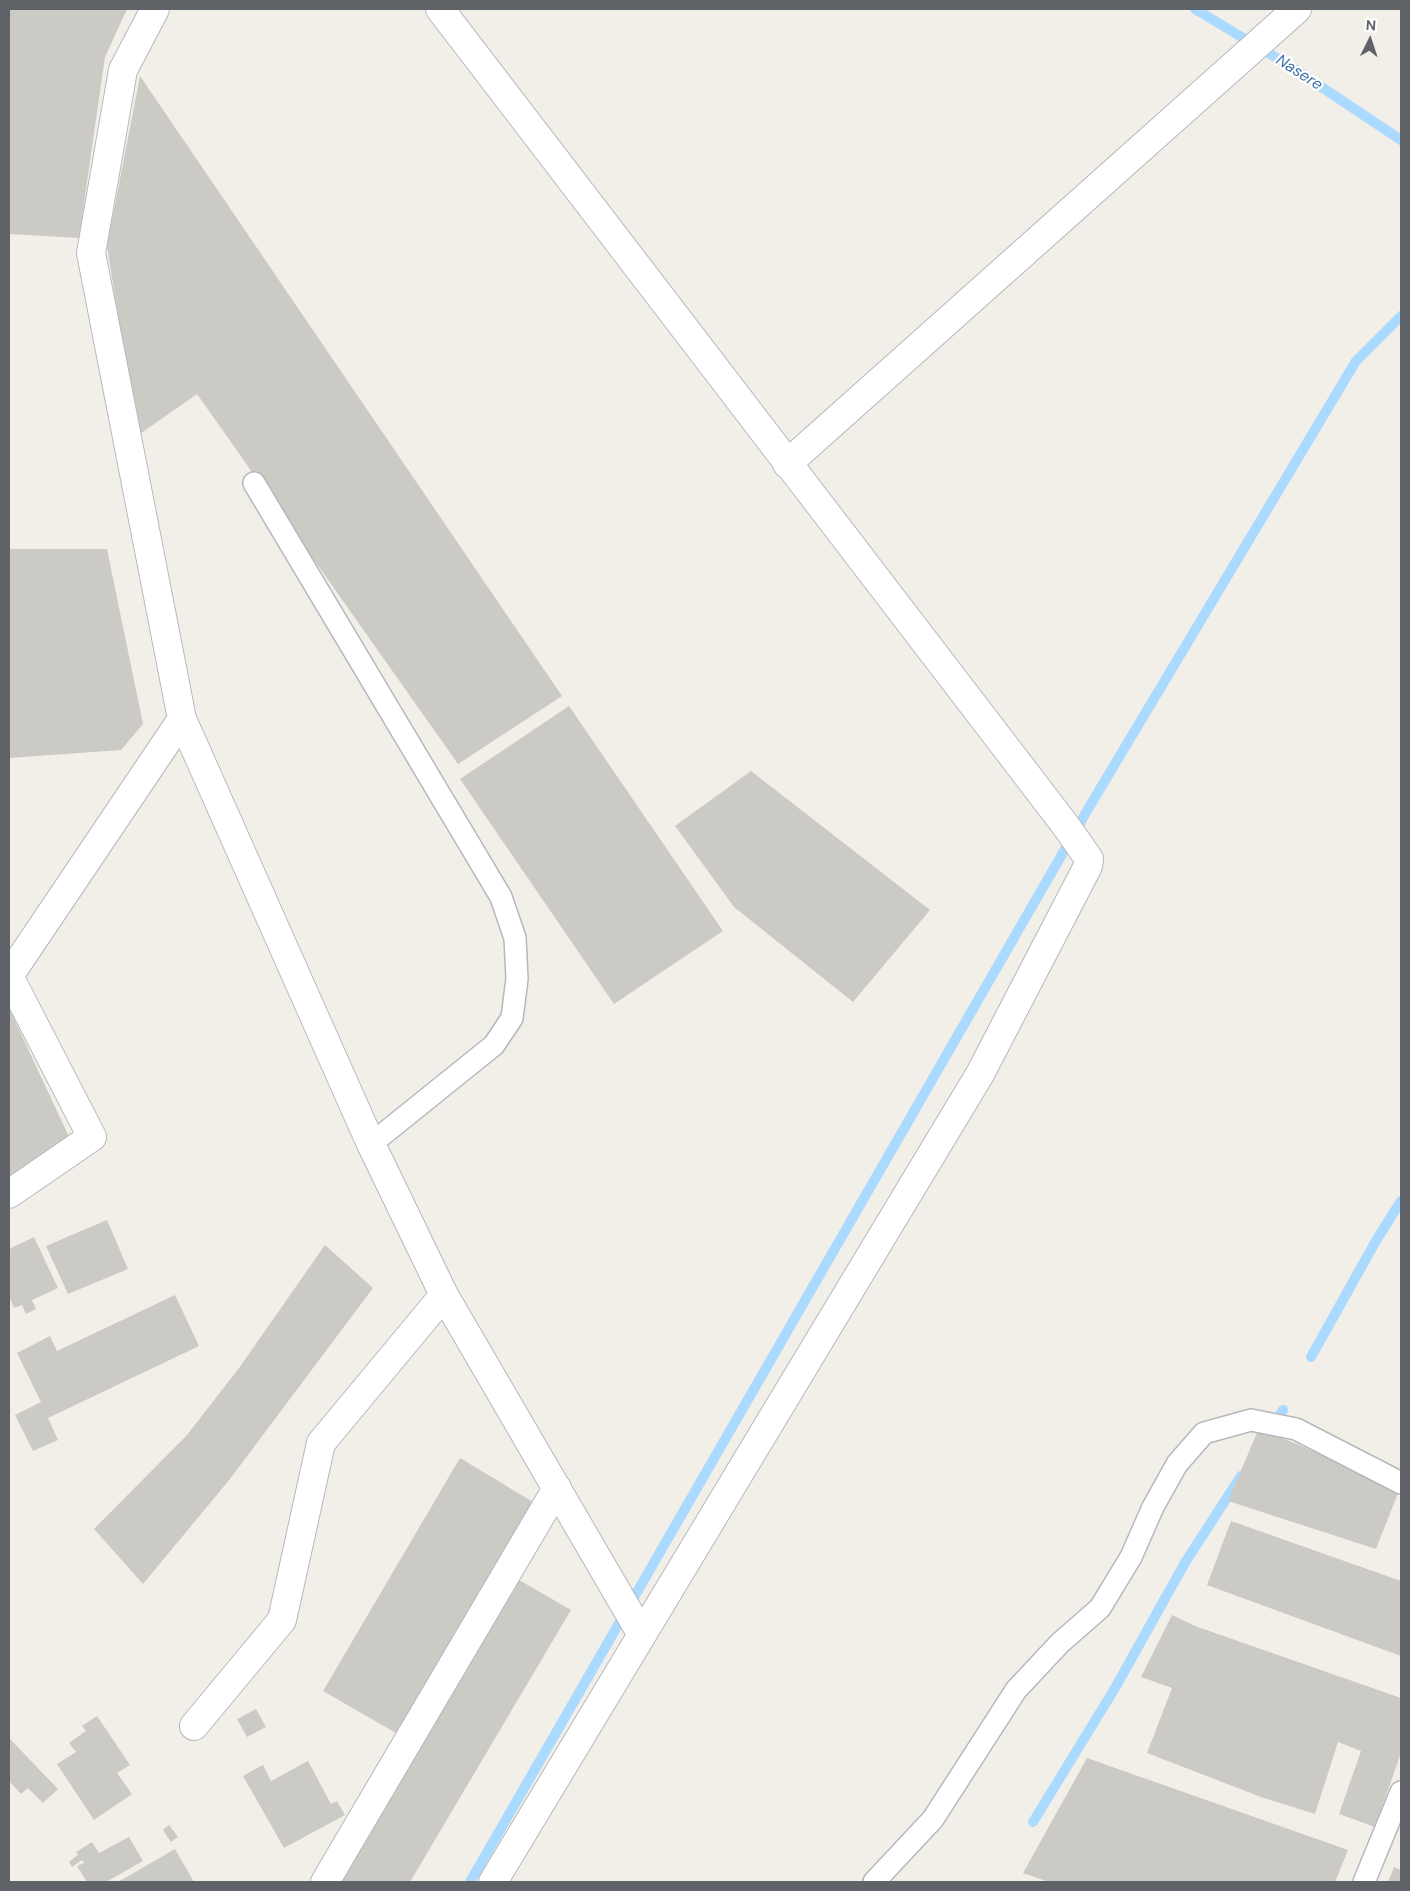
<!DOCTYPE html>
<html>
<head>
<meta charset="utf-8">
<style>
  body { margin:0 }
  #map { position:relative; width:1410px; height:1891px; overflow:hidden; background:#f1efe8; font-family:"DM Sans",sans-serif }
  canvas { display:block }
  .frame { position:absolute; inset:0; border:10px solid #5f6368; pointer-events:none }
  .north { position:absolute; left:1345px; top:15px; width:50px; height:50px; -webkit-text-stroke:4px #fff; paint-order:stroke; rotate:4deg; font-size:14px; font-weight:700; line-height:20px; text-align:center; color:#5f6368 }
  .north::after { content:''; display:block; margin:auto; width:18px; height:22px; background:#5f6368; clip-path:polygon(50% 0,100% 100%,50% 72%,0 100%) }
</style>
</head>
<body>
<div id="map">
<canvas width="1410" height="1891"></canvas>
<div class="frame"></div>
<div class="north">N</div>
</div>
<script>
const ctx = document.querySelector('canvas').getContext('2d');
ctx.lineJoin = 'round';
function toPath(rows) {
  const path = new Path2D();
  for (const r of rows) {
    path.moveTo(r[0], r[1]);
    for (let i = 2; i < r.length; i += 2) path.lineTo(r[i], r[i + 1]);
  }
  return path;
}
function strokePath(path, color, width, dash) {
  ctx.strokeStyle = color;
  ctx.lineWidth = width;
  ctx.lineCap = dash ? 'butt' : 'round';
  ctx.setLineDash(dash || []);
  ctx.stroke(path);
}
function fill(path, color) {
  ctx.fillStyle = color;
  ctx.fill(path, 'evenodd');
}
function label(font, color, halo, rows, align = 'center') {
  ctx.font = font + ' "DM Sans",sans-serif';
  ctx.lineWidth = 4.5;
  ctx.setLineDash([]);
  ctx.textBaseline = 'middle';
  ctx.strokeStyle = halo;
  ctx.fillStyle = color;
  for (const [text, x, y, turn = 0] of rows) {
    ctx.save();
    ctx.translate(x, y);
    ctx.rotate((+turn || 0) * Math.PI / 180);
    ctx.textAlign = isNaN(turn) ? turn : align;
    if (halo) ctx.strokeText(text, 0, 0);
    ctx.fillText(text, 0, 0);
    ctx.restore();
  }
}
strokePath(toPath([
  [1195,9,1290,66,1401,140],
  [1311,1357,1377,1239,1401,1201],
  [1273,1426,1283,1410],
  [1033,1822,1115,1688,1186,1561,1241,1476],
  [470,1882,1091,804,1356,361,1401,316]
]), '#aadaff', 10);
fill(toPath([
  [9,9,127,9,105,57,79,238,9,234],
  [140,76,562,696,458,764,197,394,137,436,107,246],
  [9,549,107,549,143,724,121,750,9,758],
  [569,706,723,931,614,1004,460,779],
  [751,771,930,910,853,1002,734,907,675,826],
  [9,1008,70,1139,9,1183],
  [107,1220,128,1269,68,1294,46,1246],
  [34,1237,58,1288,32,1300,36,1309,26,1314,22,1305,14,1308,9,1296,9,1249],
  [325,1245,373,1288,230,1479,143,1584,94,1529,187,1435,239,1368],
  [175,1295,199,1346,48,1418,58,1440,33,1451,15,1415,41,1402,17,1353,50,1336,57,1351],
  [1259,1428,1400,1488,1376,1549,1228,1501],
  [460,1458,533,1502,396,1733,323,1691],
  [1231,1521,1401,1581,1401,1656,1207,1585],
  [514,1577,571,1610,410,1882,335,1882],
  [1172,1615,1195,1626,1401,1698,1401,1753,1375,1827,1339,1814,1361,1751,1338,1742,1315,1814,1261,1797,1147,1753,1172,1688,1141,1677],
  [256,1709,266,1727,247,1737,237,1719],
  [97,1716,130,1765,117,1773,132,1794,94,1820,57,1764,76,1752,69,1743,86,1731,82,1726],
  [9,1738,58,1789,43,1803,28,1788,21,1794,9,1781],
  [1087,1758,1348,1850,1335,1882,1049,1882,1023,1873],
  [308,1761,331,1804,337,1801,345,1815,284,1848,243,1776,263,1765,271,1781],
  [169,1825,178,1837,171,1842,163,1830],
  [129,1837,143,1861,106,1882,87,1882,77,1866,84,1863,82,1860,72,1867,69,1862,78,1855,76,1852,92,1842,99,1853],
  [175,1849,194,1882,118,1882],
  [1394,1867,1401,1870,1401,1882,1388,1882]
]), '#cccac5');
const service = toPath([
  [254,483,501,897,515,938,517,979,512,1018,494,1045,371,1144],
  [874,1882,933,1819,1016,1690,1060,1643,1100,1608,1131,1557,1153,1507,1177,1464,1204,1433,1251,1420,1296,1429,1401,1483],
  [1364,1882,1401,1792]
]);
const minor = toPath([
  [155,9,123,70,91,253,182,719,371,1144,444,1295,642,1635],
  [440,9,1066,826,1089,859,1088,866,980,1074,493,1882],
  [787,464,1297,9],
  [9,976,182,719],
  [9,1194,92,1137,9,976],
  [194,1726,282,1620,321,1443,444,1295],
  [325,1882,557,1488]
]);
strokePath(service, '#b5b8bc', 24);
strokePath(minor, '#b5b8bc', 30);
strokePath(service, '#fff', 21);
strokePath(minor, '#fff', 28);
label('italic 16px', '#4174aa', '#fff', [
  ["Nasere",1299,73,33]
]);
</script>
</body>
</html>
